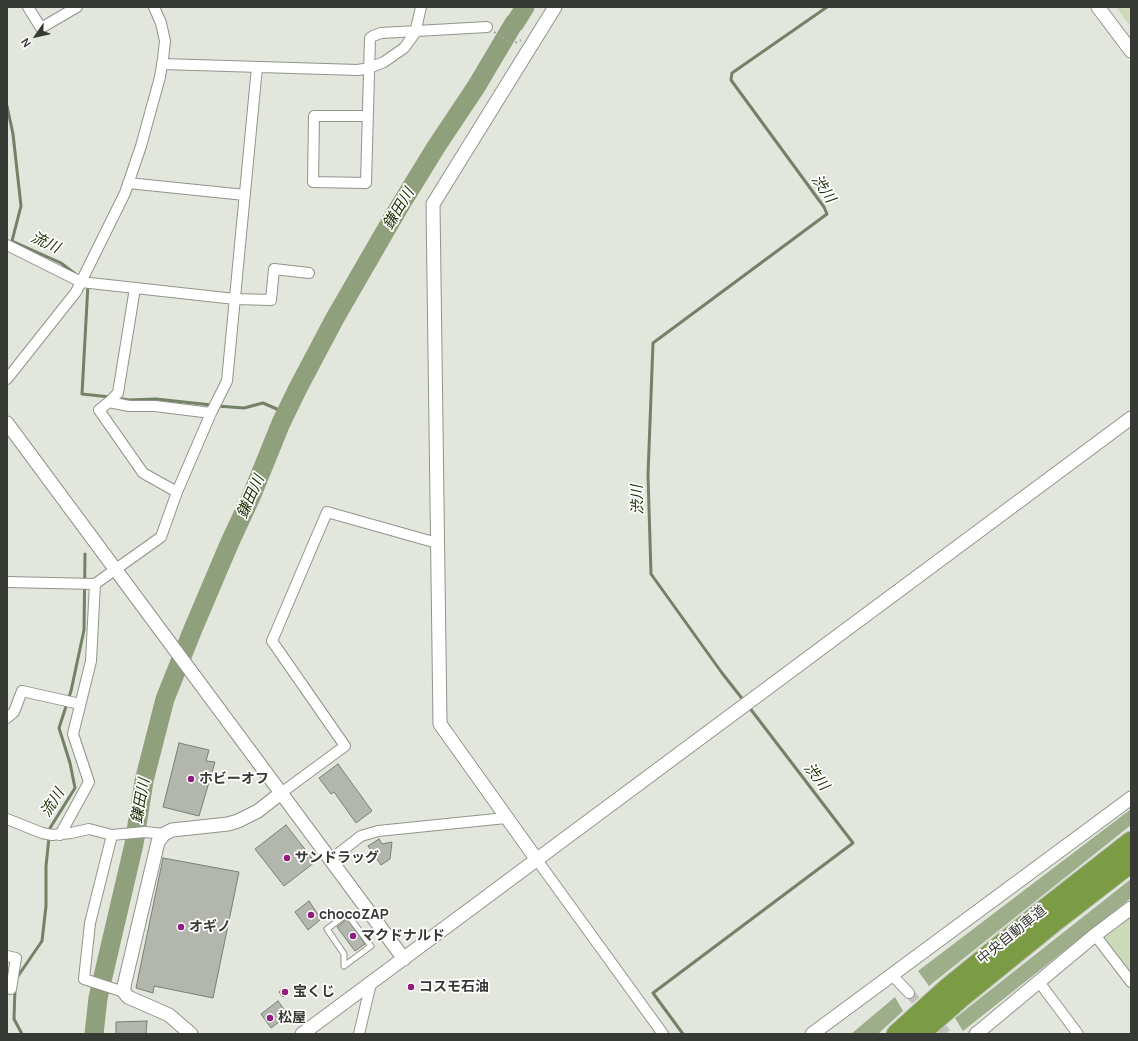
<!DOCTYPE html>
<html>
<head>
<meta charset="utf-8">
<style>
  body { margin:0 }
  #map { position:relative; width:1138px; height:1041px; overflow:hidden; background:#e2e6dc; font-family:Manrope,sans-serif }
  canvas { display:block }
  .frame { position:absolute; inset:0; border:8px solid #373935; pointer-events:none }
  .north { position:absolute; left:16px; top:16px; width:40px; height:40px; -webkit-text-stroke:3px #fff; paint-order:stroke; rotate:236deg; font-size:11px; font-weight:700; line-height:16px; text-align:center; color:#373935 }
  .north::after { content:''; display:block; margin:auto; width:14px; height:18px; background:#373935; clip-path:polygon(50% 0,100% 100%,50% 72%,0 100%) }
</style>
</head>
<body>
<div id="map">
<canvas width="1138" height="1041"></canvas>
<div class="frame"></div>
<div class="north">N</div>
</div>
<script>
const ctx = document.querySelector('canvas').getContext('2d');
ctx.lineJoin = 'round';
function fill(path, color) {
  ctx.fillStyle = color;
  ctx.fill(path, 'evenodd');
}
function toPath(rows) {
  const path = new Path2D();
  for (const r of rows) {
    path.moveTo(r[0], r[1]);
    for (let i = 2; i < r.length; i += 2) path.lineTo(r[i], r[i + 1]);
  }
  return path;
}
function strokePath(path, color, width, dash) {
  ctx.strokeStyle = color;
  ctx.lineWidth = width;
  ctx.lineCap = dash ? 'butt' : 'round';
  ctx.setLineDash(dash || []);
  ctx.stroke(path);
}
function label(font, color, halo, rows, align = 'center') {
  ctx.font = font + ' Manrope,"Noto Sans JP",sans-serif';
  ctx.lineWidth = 3.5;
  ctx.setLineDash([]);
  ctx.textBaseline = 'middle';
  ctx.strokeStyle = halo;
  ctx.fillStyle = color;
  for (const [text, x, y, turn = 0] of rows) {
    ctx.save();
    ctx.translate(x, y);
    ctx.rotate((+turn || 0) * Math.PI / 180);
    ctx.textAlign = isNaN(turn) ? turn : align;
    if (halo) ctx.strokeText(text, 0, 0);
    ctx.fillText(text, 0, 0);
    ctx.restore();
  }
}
fill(toPath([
  [1116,7,1131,7,1131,27],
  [1131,916,1131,973,1103,938]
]), '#ccdaba');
fill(toPath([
  [1131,809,1131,825,929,986,918,971],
  [1131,879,1131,898,963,1031,955,1018],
  [895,997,903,1011,878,1034,851,1034]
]), '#9eae8a');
strokePath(toPath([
  [7,106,13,134,21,206,12,241,61,263,78,276],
  [88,284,82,394,110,397],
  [116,398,129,400,156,399,212,405],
  [217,406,244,408,263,403,286,413],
  [744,701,722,673,651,574,648,475,653,343,827,214,824,207,731,80,732,73,827,7],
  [16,979,42,941,46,906,46,866,50,828,75,788,70,763,59,728,71,691,84,630,85,554],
  [15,988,14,1019,22,1034],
  [683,1034,653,993,853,843,749,707]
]), '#758167', 3);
strokePath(toPath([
  [94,1034,98,998,134,844,144,781,165,699,193,629,230,542,251,497,281,423,298,388,335,318,398,209,436,147,476,87,514,23,515,23,525,7]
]), '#90a07c', 19);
const building = toPath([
  [179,743,209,750,206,761,215,762,199,816,163,807,179,743],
  [338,764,372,811,356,823,334,792,331,794,319,778,338,764],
  [286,825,315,862,284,886,255,849,286,825],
  [379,839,382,844,392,842,390,859,381,865,368,846,379,839],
  [163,858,239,872,213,998,154,986,153,993,136,988,163,858],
  [309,901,321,919,308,930,295,912,309,901],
  [347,919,365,944,355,951,337,927,347,919],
  [284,988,288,994,283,997,279,992,284,988],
  [278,1001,288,1015,271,1028,261,1014,278,1001],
  [147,1021,146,1034,116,1034,116,1022,147,1021]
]);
fill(building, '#b2b6ac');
strokePath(building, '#7a7e75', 1);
strokePath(toPath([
  [909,993,947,1034]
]), '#c0c3bb', 10, [10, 5]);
const service = toPath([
  [347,914,371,946,344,966,344,954,327,929,347,914]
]);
const minor = toPath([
  [28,7,41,28,77,7],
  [162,64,358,70,369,68,384,62,404,48,415,33,421,7],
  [368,116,314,116,313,182,366,183,370,38,373,36,381,33,487,27],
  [128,183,245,195],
  [7,245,81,282,235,299,271,300,274,269,309,273],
  [135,288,118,393,109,402,99,410,143,473,177,492],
  [7,379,76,292,125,193,141,146,160,77,163,59,165,41,161,23,154,7],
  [109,402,129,406,155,406,211,413],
  [7,582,95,584,161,537,177,492,211,413,227,381,257,67],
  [7,718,14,712,22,691,80,704],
  [281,793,345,746,272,641,327,512,437,543],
  [7,819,42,833,52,835,71,833,89,829,112,835,145,832,164,834],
  [60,835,89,782,73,734,91,661,95,584],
  [112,835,90,923,84,979,124,992],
  [330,860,361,836,378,831,506,818],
  [537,860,663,1034],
  [1095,935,1131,982],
  [7,956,16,958,11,989,7,988],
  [892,975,909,993],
  [1039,982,1078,1034],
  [359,1034,371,983]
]);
const tertiary = toPath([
  [1098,7,1131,51],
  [7,423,404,959],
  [537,860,440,724,433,204,555,7],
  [191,1034,169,1015,128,997,124,992,124,986,158,842,164,834,172,830,228,824,238,821,258,811,281,793],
  [302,1034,1131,418],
  [812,1034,1131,798],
  [976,1034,1095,935,1131,908]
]);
const motorway = toPath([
  [896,1034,948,987,1044,909,1131,841],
  [920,1034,960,999,1056,921,1131,863]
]);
strokePath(service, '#90958b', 7);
strokePath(minor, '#90958b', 12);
strokePath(tertiary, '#90958b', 15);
strokePath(motorway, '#c3c4c2', 21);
strokePath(toPath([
  [494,32,513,44,521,40]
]), '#a6a9a1', 2, [2, 3]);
strokePath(service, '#fff', 5);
strokePath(minor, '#fff', 10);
strokePath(tertiary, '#fff', 13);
strokePath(motorway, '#7b9c45', 19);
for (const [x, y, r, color] of [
  [191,779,4,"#911d7c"],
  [287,858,4,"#911d7c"],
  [311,915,4,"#911d7c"],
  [181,927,4,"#911d7c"],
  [353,936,4,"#911d7c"],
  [411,987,4,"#911d7c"],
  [285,992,4,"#911d7c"],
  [270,1018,4,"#911d7c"]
]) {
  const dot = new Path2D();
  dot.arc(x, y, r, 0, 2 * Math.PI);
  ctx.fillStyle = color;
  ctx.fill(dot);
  strokePath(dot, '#fff', 1.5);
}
label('bold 14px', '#373935', '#fff', [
  ["ホビーオフ",199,779],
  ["サンドラッグ",295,858],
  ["chocoZAP",319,915],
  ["オギノ",189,927],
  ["マクドナルド",361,936],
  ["コスモ石油",419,987],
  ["宝くじ",293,992],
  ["松屋",278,1018]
], 'left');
label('14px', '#373935', '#fff', [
  ["中央自動車道",1012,935,-39]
]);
label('italic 15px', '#223106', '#fff', [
  ["渋川",823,189,56],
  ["鎌田川",399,209,-59],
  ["流川",45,243,25],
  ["鎌田川",251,497,-66],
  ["渋川",638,500,-92],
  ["渋川",816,777,52],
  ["鎌田川",141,801,-80],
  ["流川",53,803,-58]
]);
</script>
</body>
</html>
